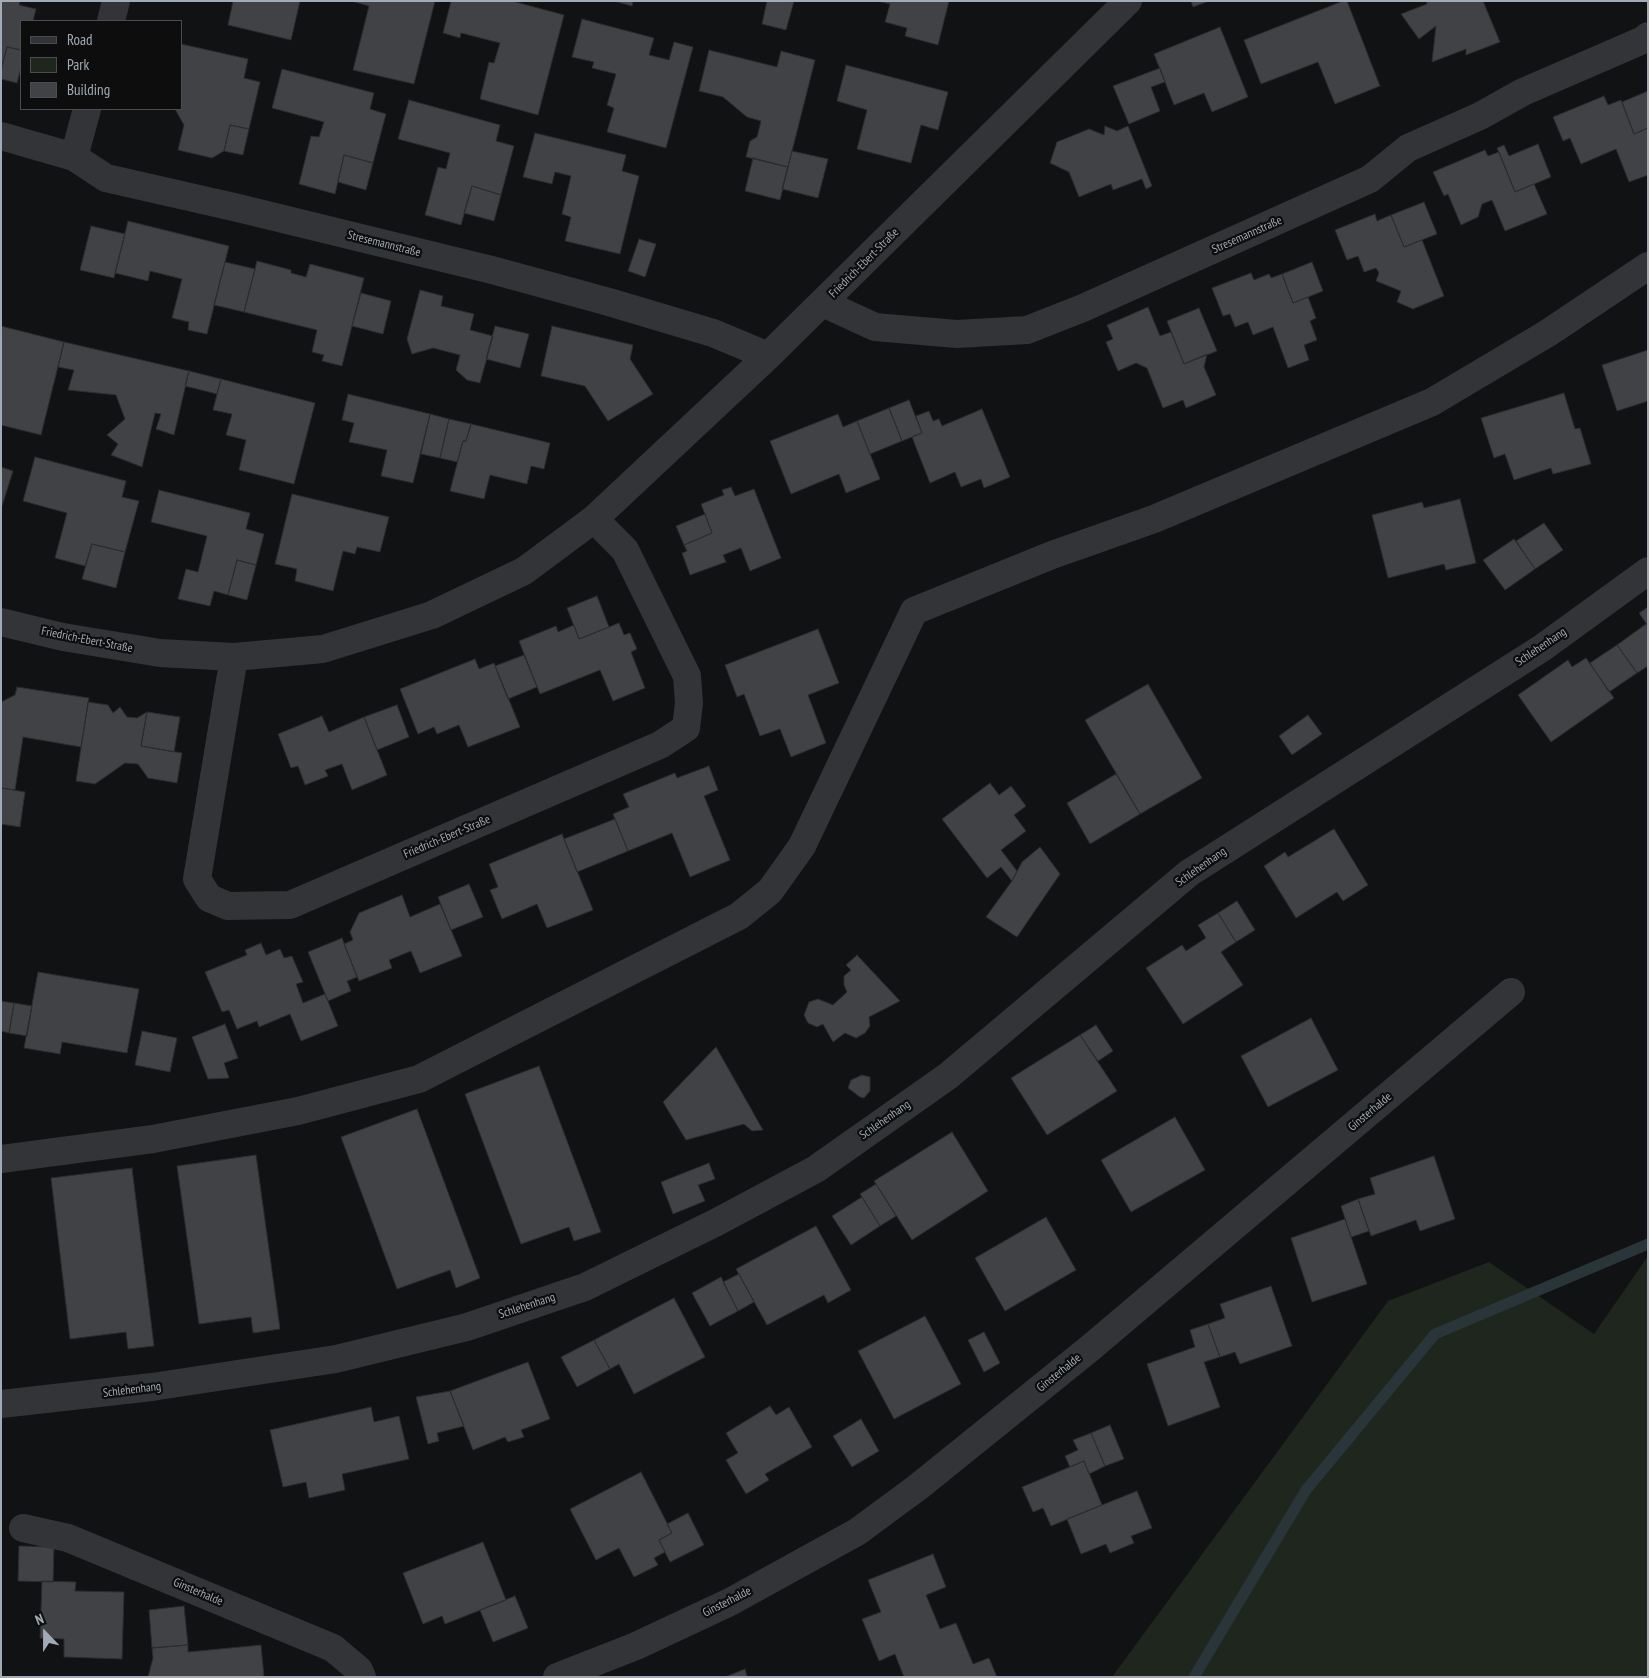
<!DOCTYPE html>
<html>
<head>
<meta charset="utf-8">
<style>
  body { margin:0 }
  #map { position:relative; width:1649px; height:1678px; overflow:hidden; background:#111213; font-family:"PT Sans Narrow",sans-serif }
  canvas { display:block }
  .frame { position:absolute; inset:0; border:2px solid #a2abb4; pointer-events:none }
  .legend { position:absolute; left:20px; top:20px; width:162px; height:90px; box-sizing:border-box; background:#0d0d0e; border:1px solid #494c50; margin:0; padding:6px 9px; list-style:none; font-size:15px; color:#a2abb4 }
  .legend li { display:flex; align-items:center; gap:10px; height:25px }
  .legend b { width:25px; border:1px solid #494c50 }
  .north { position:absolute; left:20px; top:1608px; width:50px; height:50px; -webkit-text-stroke:4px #0d0d0e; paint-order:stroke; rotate:338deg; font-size:14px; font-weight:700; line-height:20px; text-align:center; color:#a2abb4 }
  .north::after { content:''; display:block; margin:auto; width:18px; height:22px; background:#a2abb4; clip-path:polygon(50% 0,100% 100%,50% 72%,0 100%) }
</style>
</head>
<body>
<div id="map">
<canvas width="1649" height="1678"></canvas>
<div class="frame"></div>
<ul class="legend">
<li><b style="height:6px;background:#323438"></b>Road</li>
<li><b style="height:14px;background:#1e261e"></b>Park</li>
<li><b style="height:14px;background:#404246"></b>Building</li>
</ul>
<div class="north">N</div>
</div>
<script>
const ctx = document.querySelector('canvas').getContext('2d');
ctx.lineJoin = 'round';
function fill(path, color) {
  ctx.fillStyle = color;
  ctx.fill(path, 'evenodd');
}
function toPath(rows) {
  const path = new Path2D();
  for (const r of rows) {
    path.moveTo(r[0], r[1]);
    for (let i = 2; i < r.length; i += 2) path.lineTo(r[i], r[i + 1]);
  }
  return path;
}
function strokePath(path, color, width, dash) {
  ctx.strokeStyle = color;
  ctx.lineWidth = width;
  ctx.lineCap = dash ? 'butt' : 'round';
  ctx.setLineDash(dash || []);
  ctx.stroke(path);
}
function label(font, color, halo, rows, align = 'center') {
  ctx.font = font + ' "PT Sans Narrow",sans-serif';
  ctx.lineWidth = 4.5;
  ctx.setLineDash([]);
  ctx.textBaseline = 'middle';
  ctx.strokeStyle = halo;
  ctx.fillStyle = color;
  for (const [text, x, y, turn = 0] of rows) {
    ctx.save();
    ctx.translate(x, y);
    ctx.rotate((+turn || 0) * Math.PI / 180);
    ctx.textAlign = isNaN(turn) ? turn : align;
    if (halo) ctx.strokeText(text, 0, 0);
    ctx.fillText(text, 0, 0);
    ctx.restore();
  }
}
fill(toPath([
  [1648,1256,1648,1677,1112,1677,1388,1301,1489,1262,1594,1334]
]), '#1e261e');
strokePath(toPath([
  [1194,1677,1306,1490,1435,1334,1648,1244]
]), '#2a3539', 11);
const building = toPath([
  [1,1,20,1,19,5,36,9,33,21,21,21,21,50,7,47,1,70,1,1],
  [233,1,300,1,291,40,228,25,233,1],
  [351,1,435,1,414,84,353,70,369,6,351,1],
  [451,1,512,1,564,15,538,115,480,99,489,62,494,63,500,43,461,33,460,38,443,33,451,1],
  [614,1,633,1,632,6,614,1],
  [767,1,794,1,786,30,762,24,767,1],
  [878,1,949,1,938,45,905,36,907,28,885,22,890,4,878,1],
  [1191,1,1209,1,1193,7,1191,1],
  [1343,1,1347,1,1380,86,1335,104,1318,62,1261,84,1244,40,1343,1],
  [1426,1,1483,1,1500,42,1466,55,1466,49,1432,62,1436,26,1419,39,1401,14,1427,4,1426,1],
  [582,19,654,38,649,55,669,60,674,42,693,47,666,148,607,132,614,108,607,105,616,74,592,68,594,62,572,57,582,19],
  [1220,27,1248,97,1212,112,1204,93,1174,105,1154,54,1220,27],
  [181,44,248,59,244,78,260,82,249,129,230,125,224,151,212,158,178,150,184,125,175,109,181,109,181,44],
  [7,47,21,50,21,68,17,83,1,79,1,70,7,47],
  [709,50,777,67,781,51,815,60,788,167,746,157,750,141,757,137,761,121,747,117,723,97,699,91,709,50],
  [846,65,948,92,938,130,921,125,911,163,857,149,867,110,837,101,846,65],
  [1160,68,1165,82,1151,87,1160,111,1129,124,1113,86,1160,68],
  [282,69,374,93,370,109,386,114,373,163,344,155,335,194,299,184,311,136,319,137,324,122,272,108,282,69],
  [1648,91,1648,128,1634,134,1622,102,1648,91],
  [1604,96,1608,105,1621,100,1634,134,1648,128,1648,175,1629,182,1616,149,1581,164,1570,138,1563,141,1553,117,1604,96],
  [409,100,500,125,496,141,514,146,501,195,472,186,461,225,425,215,438,167,446,169,450,153,398,139,409,100],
  [230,125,249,129,243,155,224,151,230,125],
  [1105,126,1117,131,1128,126,1152,186,1146,189,1142,179,1113,190,1111,184,1079,197,1069,172,1050,163,1057,142,1089,129,1104,135,1105,126],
  [535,133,626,155,622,171,639,176,620,254,565,241,571,217,562,214,571,176,555,172,552,184,523,177,535,133],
  [1538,144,1551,177,1515,192,1497,148,1504,145,1509,156,1538,144],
  [1485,150,1488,156,1499,152,1515,192,1534,184,1547,214,1505,231,1492,200,1482,204,1478,217,1461,225,1448,194,1444,196,1433,172,1485,150],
  [792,151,828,159,818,198,782,189,792,151],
  [344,155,373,163,366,190,338,182,344,155],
  [753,158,788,167,780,200,745,191,753,158],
  [472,186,501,195,494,221,464,213,472,186],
  [1424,202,1437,234,1404,247,1391,215,1424,202],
  [1375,214,1377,221,1391,215,1404,247,1422,240,1444,296,1413,309,1397,302,1401,291,1376,281,1379,273,1376,268,1364,272,1358,256,1347,260,1335,230,1375,214],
  [128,221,229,246,207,334,188,330,189,322,172,318,182,279,150,271,148,281,115,273,128,221],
  [91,226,125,234,114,278,80,270,91,226],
  [639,239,656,244,645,277,628,271,639,239],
  [257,261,291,270,291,273,306,277,310,264,364,278,342,366,322,361,324,355,312,352,317,330,244,312,257,261],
  [225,262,255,269,244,312,214,305,225,262],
  [1312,262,1323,291,1293,303,1282,274,1312,262],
  [1251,273,1254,280,1269,274,1271,278,1282,274,1293,303,1308,297,1316,318,1310,321,1317,340,1304,345,1309,360,1288,368,1273,327,1253,335,1248,322,1235,327,1230,314,1223,316,1212,288,1251,273],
  [420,290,443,296,441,306,474,314,470,330,493,336,480,383,467,380,456,370,460,355,433,348,412,354,407,339,420,290],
  [361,293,391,301,383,334,352,326,361,293],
  [1148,307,1160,336,1171,332,1184,364,1207,354,1204,367,1216,395,1186,408,1183,400,1163,408,1147,368,1136,363,1118,371,1106,342,1113,339,1107,325,1148,307],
  [1199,308,1217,351,1184,364,1167,321,1199,308],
  [1,326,64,342,41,435,1,425,1,326],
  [495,326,529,334,520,368,486,359,495,326],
  [552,326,633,345,630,359,653,394,608,421,585,386,541,376,552,326],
  [64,342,189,371,174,435,156,429,161,414,155,413,142,467,111,455,118,444,107,435,125,419,116,395,68,390,74,370,58,367,64,342],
  [1648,350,1648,401,1617,411,1602,365,1648,350],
  [189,371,221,379,217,394,185,386,189,371],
  [221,379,315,403,294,484,239,470,246,440,226,435,232,414,213,410,221,379],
  [1564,393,1575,429,1580,428,1591,464,1553,474,1551,468,1514,480,1505,454,1494,458,1481,418,1564,393],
  [348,394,430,414,413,483,381,476,387,450,349,442,354,423,342,420,348,394],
  [909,400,922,433,902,441,889,408,909,400],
  [889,408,902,441,870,454,857,421,889,408],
  [982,409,1010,477,984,488,981,479,961,487,955,472,930,483,912,437,922,433,916,416,929,411,933,421,939,419,942,426,982,409],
  [430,414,449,419,440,458,421,454,430,414],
  [838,414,843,427,857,421,880,479,846,493,839,474,791,494,770,441,838,414],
  [449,419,471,424,466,441,463,441,457,462,440,458,449,419],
  [471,424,550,443,544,469,531,466,527,484,490,475,484,499,450,491,463,441,466,441,471,424],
  [35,457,126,481,122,497,139,501,125,552,92,544,85,566,55,558,67,513,23,501,35,457],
  [1,467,13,471,2,506,1,506,1,467],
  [731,487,735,496,754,489,781,558,750,571,741,548,723,555,726,562,690,575,682,553,687,551,684,545,712,533,701,504,724,495,722,490,731,487],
  [159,490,250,513,246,529,264,534,256,565,237,560,228,595,214,591,210,606,178,599,186,569,198,572,207,536,151,522,159,490],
  [292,494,389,517,380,552,357,547,355,554,343,551,333,591,295,581,297,569,275,564,292,494],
  [1460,499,1476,563,1446,570,1444,564,1388,578,1372,515,1422,502,1424,508,1460,499],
  [705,514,712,533,684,545,676,526,705,514],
  [1544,523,1563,550,1535,569,1516,541,1544,523],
  [1514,539,1535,569,1505,590,1483,560,1514,539],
  [92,544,125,552,116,588,82,579,92,544],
  [237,560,256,565,247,600,228,595,237,560],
  [597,596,609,627,579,639,567,608,597,596],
  [1648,607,1648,626,1639,613,1648,607],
  [619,623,624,635,630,633,637,649,631,652,645,688,613,701,600,670,540,694,519,641,556,626,558,632,574,625,579,639,619,623],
  [1646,624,1648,626,1648,666,1637,673,1617,645,1646,624],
  [818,629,839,683,808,695,826,743,791,757,780,729,760,736,744,694,737,697,725,665,818,629],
  [1617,645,1637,673,1609,692,1590,663,1617,645],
  [524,655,537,687,508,699,495,666,524,655],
  [1586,658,1614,698,1551,742,1518,695,1568,660,1572,667,1586,658],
  [475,659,479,669,494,663,520,727,468,747,459,725,437,734,434,727,418,734,400,689,475,659],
  [1148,684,1202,778,1140,814,1085,720,1148,684],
  [17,687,89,698,81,747,23,737,15,790,1,788,1,702,15,695,17,687],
  [88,702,108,705,113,713,120,707,127,717,137,718,147,712,141,746,182,753,177,783,148,778,138,764,125,763,95,784,76,781,88,702],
  [397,705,409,737,377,750,364,717,397,705],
  [147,712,180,717,174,752,141,746,147,712],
  [1308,715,1322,734,1292,755,1279,736,1308,715],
  [322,716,329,732,364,717,387,775,352,790,342,764,325,770,328,776,305,785,298,766,291,768,278,734,322,716],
  [709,766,718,790,704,796,730,860,690,877,672,833,628,851,613,814,629,807,623,794,675,773,677,778,709,766],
  [1116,774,1140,814,1090,844,1067,803,1116,774],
  [990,783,999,795,1011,786,1026,806,1014,815,1026,831,1001,850,1017,871,1012,881,1001,867,987,878,942,819,990,783],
  [1,788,25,792,20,827,1,824,1,788],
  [615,819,628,851,577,872,564,839,615,819],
  [1334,829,1368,885,1343,901,1337,892,1296,918,1264,866,1285,852,1288,857,1334,829],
  [562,834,593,910,547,928,537,904,502,919,490,890,498,887,489,864,562,834],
  [1040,847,1060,874,1017,937,986,917,1012,881,1022,862,1040,847],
  [469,884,483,917,451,930,438,897,469,884],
  [402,895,410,917,440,904,462,956,420,973,411,951,389,960,392,968,359,981,344,944,353,940,350,932,359,913,402,895],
  [1237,901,1255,930,1236,942,1218,913,1237,901],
  [1218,913,1236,942,1221,952,1243,985,1183,1024,1146,968,1182,945,1186,951,1206,938,1198,925,1218,913],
  [342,938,357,977,347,981,351,991,328,1001,308,952,342,938],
  [261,943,266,955,280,949,284,958,292,956,303,982,296,984,303,1003,325,994,338,1026,301,1041,290,1014,259,1027,257,1021,237,1029,229,1010,222,1012,205,972,247,955,245,950,261,943],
  [857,955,900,1001,869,1017,870,1026,865,1033,856,1038,845,1033,833,1042,823,1024,817,1027,808,1023,804,1015,809,1002,818,999,833,1005,847,992,844,985,844,976,851,970,846,965,857,955],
  [38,972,139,989,127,1053,62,1042,60,1054,24,1048,38,972],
  [1,1001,14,1003,9,1033,1,1031,1,1001],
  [14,1003,32,1006,27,1036,9,1033,14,1003],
  [1311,1018,1338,1070,1268,1107,1241,1056,1311,1018],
  [225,1024,238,1058,224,1063,229,1078,208,1079,192,1037,225,1024],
  [1096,1025,1113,1051,1098,1061,1080,1035,1096,1025],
  [142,1031,177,1038,170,1072,135,1065,142,1031],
  [1080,1035,1117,1091,1047,1135,1011,1078,1080,1035],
  [716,1047,763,1130,752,1131,744,1124,686,1140,663,1102,716,1047],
  [539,1066,601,1232,574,1241,569,1227,521,1244,465,1094,539,1066],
  [862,1075,870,1077,870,1091,864,1098,860,1097,848,1088,851,1080,862,1075],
  [417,1109,480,1278,456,1288,450,1270,397,1289,341,1137,417,1109],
  [1175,1117,1205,1170,1131,1212,1101,1160,1175,1117],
  [952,1132,988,1191,912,1240,874,1181,952,1132],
  [256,1155,280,1329,253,1333,251,1317,199,1324,177,1166,256,1155],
  [1434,1156,1455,1219,1420,1231,1416,1220,1371,1236,1358,1199,1375,1194,1370,1178,1434,1156],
  [709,1163,715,1179,698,1185,705,1201,673,1214,661,1182,709,1163],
  [132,1168,154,1346,128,1349,126,1332,70,1339,51,1178,132,1168],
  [876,1184,896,1216,880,1226,860,1194,876,1184],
  [862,1197,880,1226,851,1245,832,1216,862,1197],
  [1358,1199,1369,1231,1351,1237,1341,1206,1358,1199],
  [1046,1217,1076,1270,1005,1311,975,1258,1046,1217],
  [1345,1219,1367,1284,1312,1302,1291,1238,1345,1219],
  [816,1226,851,1290,828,1303,824,1295,767,1325,736,1269,816,1226],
  [739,1274,754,1302,738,1311,723,1282,739,1274],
  [721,1277,738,1311,710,1326,692,1293,721,1277],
  [1271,1286,1292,1346,1240,1364,1235,1352,1220,1357,1208,1324,1225,1318,1220,1304,1271,1286],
  [674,1298,705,1357,634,1394,619,1364,610,1369,594,1340,674,1298],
  [925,1316,961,1384,894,1419,858,1351,925,1316],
  [1208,1324,1220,1357,1204,1362,1220,1407,1168,1426,1147,1364,1195,1347,1190,1330,1208,1324],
  [984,1332,1000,1363,984,1372,968,1340,984,1332],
  [594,1340,610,1369,577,1387,561,1357,594,1340],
  [528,1362,550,1419,521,1430,524,1437,508,1442,505,1437,473,1450,450,1391,528,1362],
  [450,1391,464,1426,437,1433,439,1441,428,1444,416,1397,450,1391],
  [770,1406,776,1415,789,1407,812,1447,765,1474,769,1480,746,1494,726,1460,738,1453,726,1433,770,1406],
  [371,1407,374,1422,399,1416,409,1459,342,1474,345,1490,309,1498,306,1482,283,1487,270,1430,371,1407],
  [861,1419,879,1451,852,1467,833,1436,861,1419],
  [1110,1425,1124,1459,1105,1466,1091,1433,1110,1425],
  [1091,1433,1105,1466,1089,1474,1084,1461,1070,1467,1065,1456,1078,1450,1073,1440,1091,1433],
  [1084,1461,1102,1505,1051,1526,1043,1508,1033,1512,1022,1487,1084,1461],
  [641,1472,672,1533,659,1540,665,1552,654,1558,658,1565,634,1577,619,1548,596,1560,570,1509,641,1472],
  [1137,1491,1152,1528,1131,1536,1134,1543,1110,1553,1106,1544,1081,1554,1067,1519,1137,1491],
  [688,1513,704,1545,670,1562,659,1540,672,1533,667,1524,688,1513],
  [483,1542,506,1600,445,1624,442,1616,423,1624,403,1573,483,1542],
  [19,1546,54,1547,53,1582,18,1581,19,1546],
  [933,1554,946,1587,926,1595,940,1629,956,1623,973,1664,989,1658,997,1677,904,1677,895,1654,879,1661,862,1619,881,1612,868,1580,933,1554],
  [42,1581,76,1582,75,1591,124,1592,122,1659,64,1657,64,1639,40,1638,42,1581],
  [515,1596,528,1628,493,1642,480,1610,515,1596],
  [184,1606,188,1645,152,1648,149,1610,184,1606],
  [188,1645,188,1652,261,1645,264,1677,148,1677,153,1658,152,1648,188,1645],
  [745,1669,747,1677,725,1677,745,1669]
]);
fill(building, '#404246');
strokePath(building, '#2b2c2f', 1);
strokePath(toPath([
  [111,21,116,1],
  [1,136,74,157,106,178,238,208,492,270,609,302,713,333,768,356],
  [74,157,87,109],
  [823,303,875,327,957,334,1027,330,1083,308,1370,179,1408,148,1480,116,1523,92,1643,40,1648,36],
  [1,622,63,637,160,653,234,657,323,649,432,615,524,571,594,519,768,356,1128,1],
  [234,657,197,879,209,898,228,906,290,905,660,745,686,728,689,703,687,676,625,550,594,519],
  [1,1159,153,1139,298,1111,419,1079,739,916,770,891,802,846,914,611,1052,555,1154,519,1432,402,1548,333,1648,266],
  [1,1404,152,1387,336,1359,467,1327,585,1287,717,1222,816,1169,948,1076,1189,873,1542,648,1648,571],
  [23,1528,68,1538,333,1648,359,1670,362,1677],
  [557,1677,636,1646,730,1602,857,1532,918,1487,1089,1349,1511,992]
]), '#323438', 28);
label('12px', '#a2abb4', '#0d0d0e', [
  ["Stresemannstraße",1247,235,-24],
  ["Stresemannstraße",384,244,14],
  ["Friedrich-Ebert-Straße",864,263,-45],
  ["Friedrich-Ebert-Straße",87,640,11],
  ["Schlehenhang",1541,647,-34],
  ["Friedrich-Ebert-Straße",447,837,-23],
  ["Schlehenhang",1201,867,-35],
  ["Ginsterhalde",1370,1112,-40],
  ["Schlehenhang",885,1120,-35],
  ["Schlehenhang",527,1306,-18],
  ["Ginsterhalde",1059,1373,-39],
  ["Schlehenhang",132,1390,-7],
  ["Ginsterhalde",198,1592,23],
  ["Ginsterhalde",727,1602,-27]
]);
</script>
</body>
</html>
